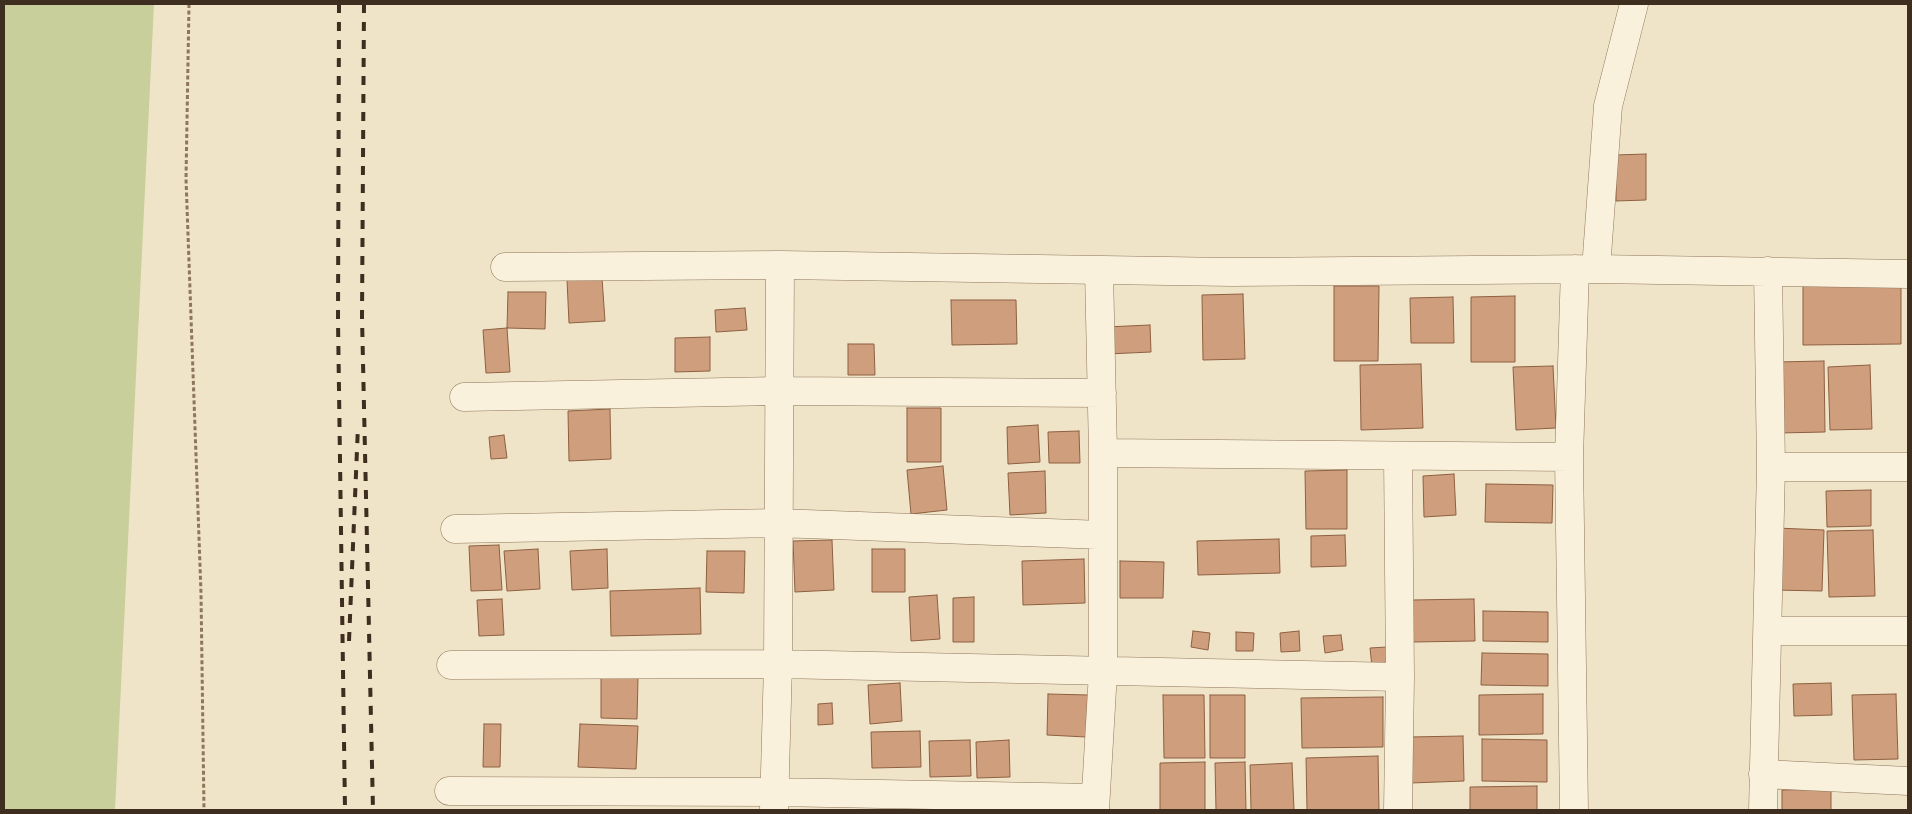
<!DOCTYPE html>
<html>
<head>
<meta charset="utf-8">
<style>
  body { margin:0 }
  #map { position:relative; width:1912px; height:814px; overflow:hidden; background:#f0e4c8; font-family:Bitter,serif }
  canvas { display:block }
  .frame { position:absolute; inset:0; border:5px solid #3d2e20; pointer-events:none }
</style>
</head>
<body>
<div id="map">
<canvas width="1912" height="814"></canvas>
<div class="frame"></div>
</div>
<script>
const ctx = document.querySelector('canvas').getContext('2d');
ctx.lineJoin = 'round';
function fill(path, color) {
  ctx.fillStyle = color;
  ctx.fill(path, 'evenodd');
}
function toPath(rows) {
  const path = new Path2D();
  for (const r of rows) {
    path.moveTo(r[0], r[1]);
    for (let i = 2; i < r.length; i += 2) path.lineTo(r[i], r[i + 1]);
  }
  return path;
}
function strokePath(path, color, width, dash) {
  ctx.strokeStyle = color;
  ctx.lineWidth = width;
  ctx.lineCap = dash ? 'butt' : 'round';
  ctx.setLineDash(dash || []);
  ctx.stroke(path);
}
fill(toPath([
  [4,4,154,4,115,810,4,810]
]), '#c9cf9b');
const building = toPath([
  [1646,154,1646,200,1616,201,1616,155,1646,154],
  [602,278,605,321,569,323,567,280,602,278],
  [1901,283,1901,344,1803,345,1803,284,1901,283],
  [1334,286,1379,286,1378,361,1334,361,1334,286],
  [508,292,546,292,545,329,507,328,508,292],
  [1243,294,1245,359,1203,360,1202,295,1243,294],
  [1515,296,1515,362,1471,362,1471,297,1515,296],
  [1453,297,1454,343,1411,343,1410,298,1453,297],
  [951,300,1016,300,1017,344,952,345,951,300],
  [745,308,747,330,716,332,715,310,745,308],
  [1150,325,1151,352,1107,354,1106,327,1150,325],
  [507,328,510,372,486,373,483,330,507,328],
  [710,337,710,371,675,372,675,338,710,337],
  [848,344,874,344,875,375,848,375,848,344],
  [1824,361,1825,432,1779,433,1778,362,1824,361],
  [1421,364,1423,428,1361,430,1360,365,1421,364],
  [1870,365,1872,429,1830,430,1828,367,1870,365],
  [1553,366,1556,428,1516,430,1513,367,1553,366],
  [907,408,941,408,941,462,907,462,907,408],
  [610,409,611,459,569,461,568,411,610,409],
  [1038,425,1040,462,1008,464,1007,427,1038,425],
  [1079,431,1080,463,1049,463,1048,432,1079,431],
  [504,435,507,458,491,459,489,437,504,435],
  [943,466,947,510,911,514,907,470,943,466],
  [1347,470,1347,529,1306,529,1305,471,1347,470],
  [1045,471,1046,513,1010,515,1008,473,1045,471],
  [1454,474,1456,515,1424,517,1423,476,1454,474],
  [1486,484,1553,485,1552,523,1485,522,1486,484],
  [1871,490,1871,526,1827,527,1826,491,1871,490],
  [1776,528,1824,530,1822,591,1774,590,1776,528],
  [1873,530,1875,596,1829,597,1827,531,1873,530],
  [1345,535,1346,566,1311,567,1311,536,1345,535],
  [1279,539,1280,573,1198,575,1197,541,1279,539],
  [832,540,834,590,795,592,793,541,832,540],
  [499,545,502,590,471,591,469,546,499,545],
  [538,549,540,589,507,591,504,551,538,549],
  [607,549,608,588,572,590,570,551,607,549],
  [872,549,905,549,905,592,872,592,872,549],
  [707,551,745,551,744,593,706,592,707,551],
  [1084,559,1085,603,1023,605,1022,561,1084,559],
  [1120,561,1164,562,1163,598,1120,598,1120,561],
  [700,588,701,634,611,636,610,591,700,588],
  [937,595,940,639,911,641,909,597,937,595],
  [974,597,974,642,953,642,953,598,974,597],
  [502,599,504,635,479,636,477,600,502,599],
  [1474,599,1475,641,1413,642,1412,600,1474,599],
  [1483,611,1548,612,1548,642,1483,641,1483,611],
  [1193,631,1210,633,1208,650,1191,647,1193,631],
  [1299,631,1300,651,1281,652,1280,633,1299,631],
  [1236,632,1254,633,1253,651,1236,651,1236,632],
  [1341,635,1343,650,1325,653,1323,636,1341,635],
  [1387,647,1388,665,1372,667,1370,648,1387,647],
  [1482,653,1548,654,1548,686,1481,685,1482,653],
  [601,678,638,678,637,719,601,718,601,678],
  [900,683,902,721,870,724,868,685,900,683],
  [1831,683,1832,715,1794,716,1793,684,1831,683],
  [1048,694,1088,695,1086,737,1047,735,1048,694],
  [1543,694,1543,734,1479,735,1479,695,1543,694],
  [1896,694,1898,759,1854,760,1852,695,1896,694],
  [1163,695,1204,695,1205,758,1164,758,1163,695],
  [1210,695,1245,695,1245,758,1210,758,1210,695],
  [1383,697,1383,747,1302,748,1301,698,1383,697],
  [832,703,833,724,818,725,818,704,832,703],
  [484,724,501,724,500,767,483,767,484,724],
  [580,724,638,726,636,769,578,767,580,724],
  [920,731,921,767,872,768,871,732,920,731],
  [1463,736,1464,781,1411,783,1410,737,1463,736],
  [1482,739,1547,740,1547,782,1482,781,1482,739],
  [970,740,971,776,930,777,929,741,970,740],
  [1009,740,1010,777,977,778,976,742,1009,740],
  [1378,756,1379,810,1307,810,1306,758,1378,756],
  [1205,762,1205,810,1160,810,1160,763,1205,762],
  [1245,762,1246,810,1216,810,1215,763,1245,762],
  [1292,763,1294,810,1251,810,1250,765,1292,763],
  [1537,786,1537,810,1470,810,1470,787,1537,786],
  [1831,789,1831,810,1782,810,1782,790,1831,789]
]);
fill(building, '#cf9f7d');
strokePath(building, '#8d5f41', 1);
const street = toPath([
  [505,267,780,265,1232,272,1596,269,1908,274],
  [1596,269,1608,106,1634,4],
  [464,397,778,391,1102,393],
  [1103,453,1569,457],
  [1771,467,1908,467],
  [455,529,778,523,1103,535],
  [1768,631,1908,631],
  [451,665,778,664,1400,677],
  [1763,774,1908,781],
  [449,791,774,792,1095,798],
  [774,809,778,664,780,265],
  [1095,810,1103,672,1103,453,1099,270],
  [1398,810,1400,677,1398,456],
  [1574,810,1569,457,1575,269],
  [1763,810,1771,467,1768,271]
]);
strokePath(street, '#8d765c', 29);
strokePath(toPath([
  [189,4,186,179,201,593,204,810]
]), '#8d765c', 3, [4, 2.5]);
strokePath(street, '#faf1dc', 28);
strokePath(toPath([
  [339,4,338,320,345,810],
  [364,4,362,317,373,810],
  [349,641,358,426]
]), '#3d2e20', 4, [9, 9]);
</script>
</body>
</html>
